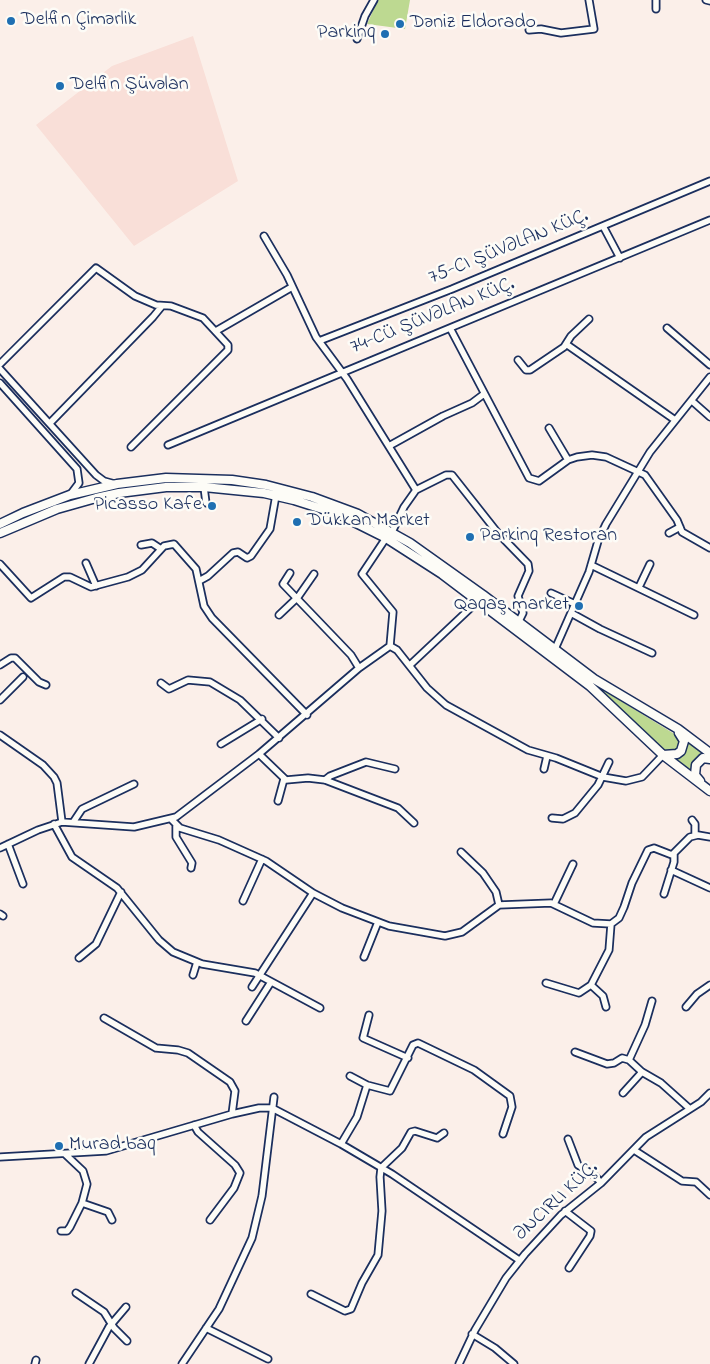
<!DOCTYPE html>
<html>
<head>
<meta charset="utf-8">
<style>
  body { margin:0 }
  canvas { display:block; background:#fbefe9 }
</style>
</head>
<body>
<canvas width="710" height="1364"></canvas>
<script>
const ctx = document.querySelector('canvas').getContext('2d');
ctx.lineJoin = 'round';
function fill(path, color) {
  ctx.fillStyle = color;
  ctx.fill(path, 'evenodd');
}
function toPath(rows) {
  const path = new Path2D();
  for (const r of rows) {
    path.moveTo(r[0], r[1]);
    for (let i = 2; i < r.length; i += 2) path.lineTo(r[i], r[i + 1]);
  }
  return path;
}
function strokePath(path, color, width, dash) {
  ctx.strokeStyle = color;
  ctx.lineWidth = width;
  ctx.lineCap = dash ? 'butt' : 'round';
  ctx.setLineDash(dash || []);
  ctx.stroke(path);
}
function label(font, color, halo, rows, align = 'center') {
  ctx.font = font + ' "Indie Flower",sans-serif';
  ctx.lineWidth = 5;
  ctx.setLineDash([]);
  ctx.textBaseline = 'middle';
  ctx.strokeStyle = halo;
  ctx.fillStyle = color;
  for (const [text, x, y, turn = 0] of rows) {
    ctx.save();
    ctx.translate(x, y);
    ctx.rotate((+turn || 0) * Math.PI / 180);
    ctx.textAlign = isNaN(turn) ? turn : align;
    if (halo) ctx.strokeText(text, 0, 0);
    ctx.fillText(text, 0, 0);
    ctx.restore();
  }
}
fill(toPath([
  [193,36,238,181,134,246,36,125,112,66]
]), '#f9dfd8');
fill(toPath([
  [378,0,410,0,405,29,367,24],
  [598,687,676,735,680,742,677,750,668,752,663,749],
  [688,740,708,756,700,757,695,761,692,767,692,775,672,759,683,755,688,746]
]), '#bdd991');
const minor = toPath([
  [706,0,710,1],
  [656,9,656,0],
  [529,30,541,29,561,33,594,29,589,0],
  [357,39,365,16,374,0],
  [603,226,620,258],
  [264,236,287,275,316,337,347,379,416,490],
  [450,328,529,478,539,481,568,460,577,457,592,455,606,457,645,475,677,520,682,532,710,548],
  [667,328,710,365],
  [216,331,292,287],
  [319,341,452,289,710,181],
  [566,344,675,420],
  [518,360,526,370,530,370,564,347,571,336,589,319],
  [0,364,96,268,135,296,156,305,171,306,203,318,228,345,228,350,131,447],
  [0,369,96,475,104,481,115,484],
  [0,383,77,469,79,483,70,495],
  [692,401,710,417],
  [50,423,153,317,162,306],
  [549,428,568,460],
  [168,445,710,220],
  [389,446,443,416,472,403,484,394],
  [204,487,206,503],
  [392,532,404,507,416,490,446,475,452,475,497,532,528,564,529,571,518,596,523,613,519,621],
  [669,533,680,527],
  [386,538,362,574,393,612,390,646],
  [141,545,152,543,161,549],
  [86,563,96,586],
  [0,564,31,598,64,577,70,577,91,587,128,577,142,570,164,546,174,544,196,569,204,606,212,618,307,715],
  [591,565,694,615],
  [290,573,283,584,351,655,359,668],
  [199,581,208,576,233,553,238,552,247,558,251,556,270,529,276,495],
  [639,587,650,564],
  [551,593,575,604],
  [571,613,600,629,652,653],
  [279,615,298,597,314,574],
  [555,649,589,572,598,541,606,524,650,452,710,377],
  [0,665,11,658,15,658,39,682,46,685],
  [410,665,478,601],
  [161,683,169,689,188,680,210,682,240,700,279,738],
  [0,700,23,677],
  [0,735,43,765,54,777,57,783,62,822],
  [221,744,262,719],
  [259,754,286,780,308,778,325,780,398,808,414,823],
  [544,769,547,756],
  [325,780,330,776,366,762,395,769],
  [278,801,284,779],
  [552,818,563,819,575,813,598,785,609,762],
  [171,819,180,828,219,840,266,861,313,893,342,908,389,926,445,936,462,932,499,905,551,903,593,923,611,924,619,918,624,907,632,883,648,850,654,848,672,855,690,837,698,835,710,837],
  [692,820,695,824,695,835],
  [74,821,82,809,134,784],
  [54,824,72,857,117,888,159,940,173,952,202,964,255,973,320,1008],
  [176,826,176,837,192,863,191,868],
  [8,844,23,884],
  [0,848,38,830,62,822,134,827,176,817,259,754,359,668,390,646,397,650,427,688,446,705,528,750,556,758,603,777,626,781,642,777,663,755],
  [461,852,483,873,496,892,499,905],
  [671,870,710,888],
  [664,894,674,862,674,854],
  [243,901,262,859],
  [554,904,573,864],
  [0,914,3,916],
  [364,957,378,922],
  [79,958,96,944,121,892],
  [193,975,197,962],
  [546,983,579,993,591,985,609,950,611,924],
  [591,985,603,996,606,1007],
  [252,987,313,893],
  [686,1007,697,994,710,985],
  [369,1015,363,1038,408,1058],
  [104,1018,156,1048,178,1050,188,1053,230,1082,235,1091,232,1114],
  [246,1021,271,982],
  [575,1052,607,1064,614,1063,622,1058,629,1060,642,1072,661,1083,690,1109],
  [629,1060,645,1025,652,1001],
  [350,1076,367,1085,390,1091,413,1045,418,1043,474,1070,510,1096,512,1107,503,1134],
  [623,1093,642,1072],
  [194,1125,198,1132,235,1165,240,1173,234,1188,210,1220],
  [568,1139,578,1165,595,1176,601,1183],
  [341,1144,357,1117,367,1085],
  [634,1150,682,1181,696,1182,710,1195],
  [0,1157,106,1151,232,1114,259,1108,272,1108,341,1144,392,1174,519,1260],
  [82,1203,108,1212,112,1220],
  [565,1211,591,1231,590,1236,569,1268],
  [61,1231,67,1231,70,1227,82,1203,87,1184,83,1171,65,1154],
  [76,1293,104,1312,114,1328,127,1341],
  [311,1294,345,1311,351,1309,362,1283,378,1255,382,1211,380,1177,381,1168,402,1148,411,1132,415,1131,437,1138,444,1133],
  [206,1328,268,1359],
  [472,1334,495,1348,514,1364],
  [35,1364,36,1360],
  [89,1364,109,1327,126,1307],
  [182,1364,219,1309,252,1238,262,1196,274,1097],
  [459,1364,475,1330,506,1278,525,1254,561,1215,601,1183,646,1137,701,1102,710,1093]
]);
const major = toPath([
  [0,524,23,513,70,495,117,484,166,478,232,480,266,485,312,497,358,514,410,543,483,595,594,679,678,729,710,753],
  [0,533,57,509,96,498,119,493,166,487,204,487,264,493,294,500,338,514,386,538,442,574,590,686,663,755,710,791],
  [663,755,677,754,681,751,684,741,679,733],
  [700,781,695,775,696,765,703,758,710,759]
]);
strokePath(minor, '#1b2f5e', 9);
strokePath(major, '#1b2f5e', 11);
strokePath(minor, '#fdfcf7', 5.5);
strokePath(major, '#fdfcf7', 8);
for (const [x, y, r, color] of [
  [11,21,5,"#1f6fb2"],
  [400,24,5,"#1f6fb2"],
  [385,34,5,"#1f6fb2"],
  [60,86,5,"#1f6fb2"],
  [212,506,5,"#1f6fb2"],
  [297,522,5,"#1f6fb2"],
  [470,537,5,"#1f6fb2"],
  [579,606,5,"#1f6fb2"],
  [59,1146,5,"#1f6fb2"]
]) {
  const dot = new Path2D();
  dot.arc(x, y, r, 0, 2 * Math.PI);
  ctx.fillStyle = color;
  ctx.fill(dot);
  strokePath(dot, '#fdfcf7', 2);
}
label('20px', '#1b2f5e', '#fdfcf7', [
  ["Delfin Çimərlik",21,21],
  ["Dəniz Eldorado",410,24],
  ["Parkinq",375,34,"right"],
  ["Delfin Şüvəlan",70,86],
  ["Picasso Kafe",202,506,"right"],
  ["Dükkan Market",307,522],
  ["Parkinq Restoran",480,537],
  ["Qaqaş market",569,606,"right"],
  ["Murad baq",69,1146]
], 'left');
label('20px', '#1b2f5e', '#fdfcf7', [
  ["75-CI ŞÜVƏLAN KÜÇ.",509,248,-22],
  ["74-CÜ ŞÜVƏLAN KÜÇ.",433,317,-22],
  ["ƏNCIRLI KÜÇ.",557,1202,-43]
]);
</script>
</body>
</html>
